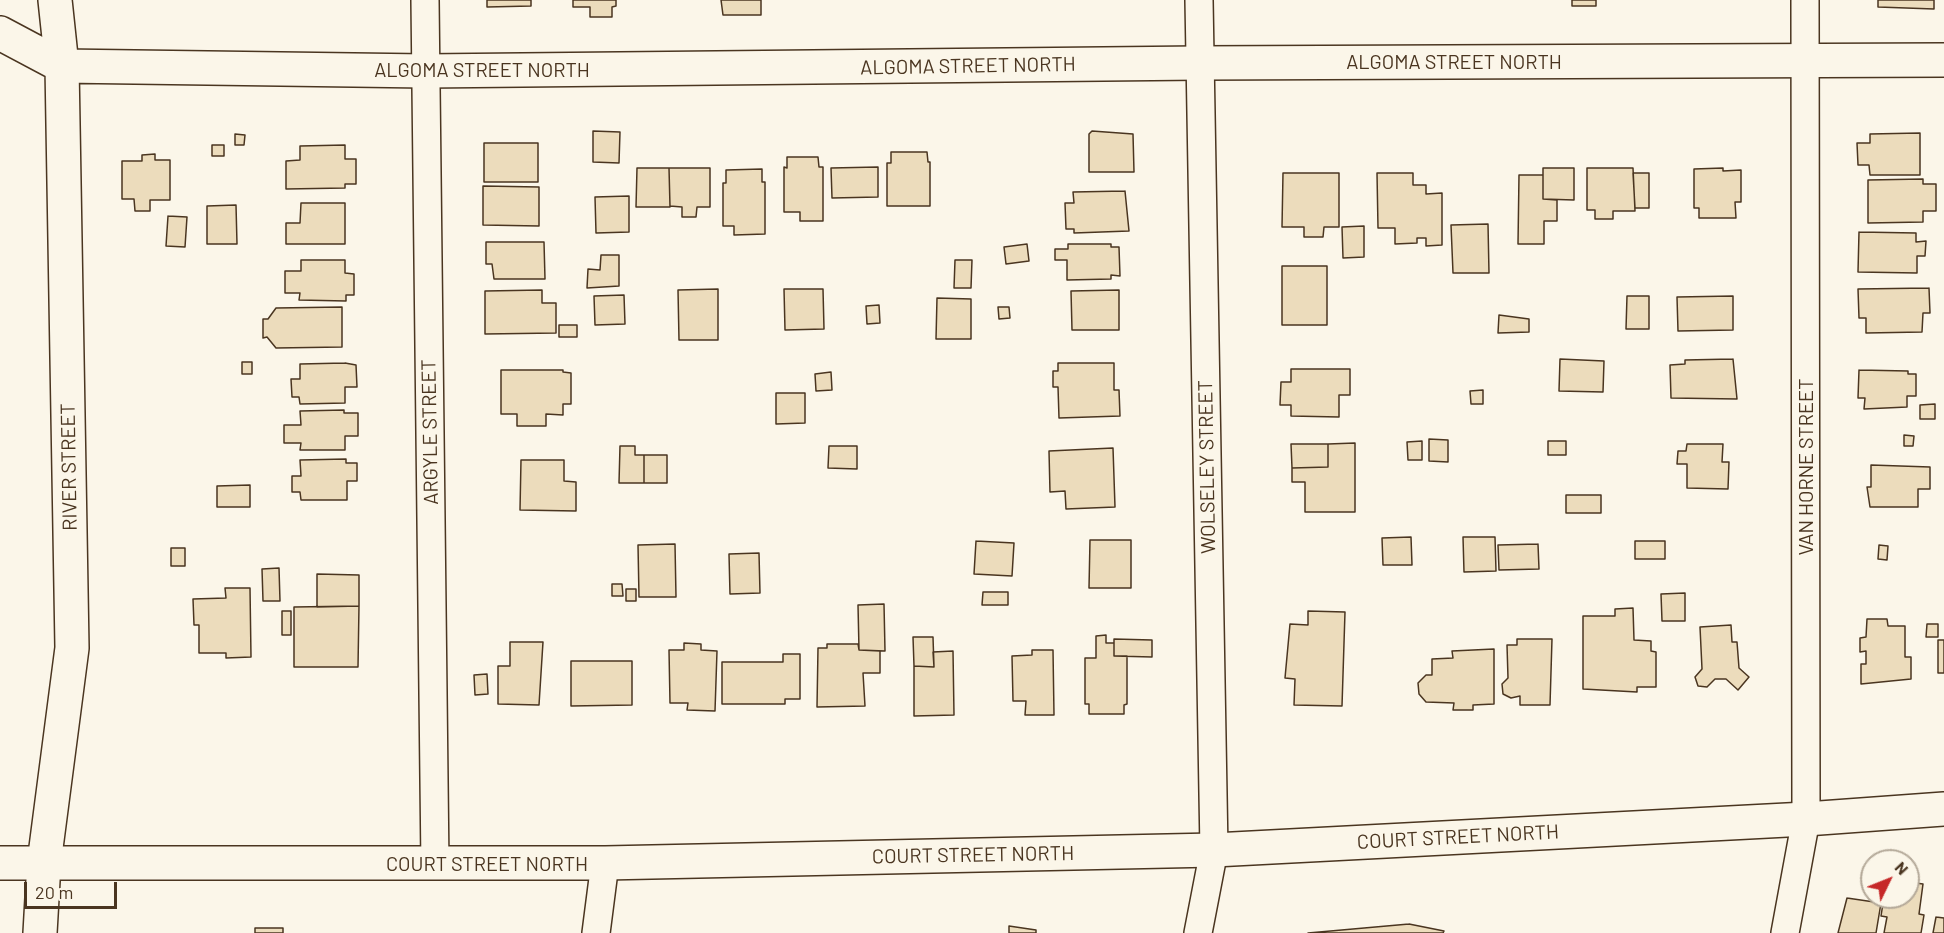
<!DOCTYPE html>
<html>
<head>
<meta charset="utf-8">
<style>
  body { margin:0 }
  #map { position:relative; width:1944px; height:933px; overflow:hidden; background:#fbf6e9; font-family:Barlow,sans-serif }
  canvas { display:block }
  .north { position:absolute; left:1860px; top:849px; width:60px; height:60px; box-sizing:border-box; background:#fbf6e9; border:2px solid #b4a999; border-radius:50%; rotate:47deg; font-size:16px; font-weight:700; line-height:24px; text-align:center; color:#4a3520 }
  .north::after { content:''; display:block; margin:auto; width:21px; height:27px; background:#c62828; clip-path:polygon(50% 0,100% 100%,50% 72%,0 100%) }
  .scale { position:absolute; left:24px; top:882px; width:93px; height:27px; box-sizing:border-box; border:3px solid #4a3520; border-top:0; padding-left:8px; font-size:18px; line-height:21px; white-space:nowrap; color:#4a3520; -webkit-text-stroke:4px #fbf6e9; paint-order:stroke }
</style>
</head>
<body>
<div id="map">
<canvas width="1944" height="933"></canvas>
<div class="north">N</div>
<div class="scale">20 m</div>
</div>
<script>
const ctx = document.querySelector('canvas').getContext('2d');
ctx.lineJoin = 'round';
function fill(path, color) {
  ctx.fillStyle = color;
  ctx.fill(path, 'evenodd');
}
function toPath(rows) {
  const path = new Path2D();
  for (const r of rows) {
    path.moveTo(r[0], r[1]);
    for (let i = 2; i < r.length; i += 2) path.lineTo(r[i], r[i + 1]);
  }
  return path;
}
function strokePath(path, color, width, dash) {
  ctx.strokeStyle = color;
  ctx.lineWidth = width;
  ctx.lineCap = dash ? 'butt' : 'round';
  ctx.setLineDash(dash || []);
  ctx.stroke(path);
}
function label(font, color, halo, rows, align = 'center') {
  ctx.font = font + ' Barlow,sans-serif';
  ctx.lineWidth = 4.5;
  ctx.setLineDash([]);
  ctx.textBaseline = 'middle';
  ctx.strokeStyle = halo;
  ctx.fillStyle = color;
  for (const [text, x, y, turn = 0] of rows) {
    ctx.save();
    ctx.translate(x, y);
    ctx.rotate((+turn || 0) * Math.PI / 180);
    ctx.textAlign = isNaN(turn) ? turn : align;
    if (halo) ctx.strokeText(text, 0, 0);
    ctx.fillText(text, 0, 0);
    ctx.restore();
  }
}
const building = toPath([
  [487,0,531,0,531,6,487,7,487,0],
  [573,0,616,0,616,6,612,7,612,17,590,17,590,7,573,7,573,0],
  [721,0,761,0,761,15,723,15,721,0],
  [1596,0,1596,6,1572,6,1572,0,1596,0],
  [1878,0,1934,0,1934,9,1878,7,1878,0],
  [593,131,620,132,619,163,593,162,593,131],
  [1092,131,1133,134,1134,172,1089,172,1089,134,1092,131],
  [1920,133,1920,175,1870,175,1869,165,1858,165,1857,143,1870,143,1870,134,1920,133],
  [235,134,245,135,244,145,235,145,235,134],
  [484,143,538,143,538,182,484,182,484,143],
  [212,145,224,145,224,156,212,156,212,145],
  [345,145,345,159,356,159,356,184,345,184,345,188,286,189,286,161,300,160,300,146,345,145],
  [891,152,927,152,928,162,930,162,930,206,887,206,887,163,891,163,891,152],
  [155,154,155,160,170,160,170,200,150,200,150,211,135,211,134,199,122,199,122,161,142,161,142,155,155,154],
  [787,157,818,157,819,167,823,167,823,221,800,221,800,212,784,212,784,167,787,168,787,157],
  [878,167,878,197,832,198,831,168,878,167],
  [637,168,669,168,670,207,636,207,637,168],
  [669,168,710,168,710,207,697,207,696,217,682,217,682,207,670,206,669,168],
  [1543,168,1574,168,1574,200,1543,199,1543,168],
  [1587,168,1633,168,1635,211,1613,211,1613,219,1595,219,1595,210,1587,210,1587,168],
  [1723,168,1723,171,1741,170,1741,202,1735,202,1736,218,1699,218,1699,208,1694,208,1694,169,1723,168],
  [762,169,762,182,765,182,765,234,734,235,734,226,723,226,723,183,726,183,726,170,762,169],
  [1283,173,1339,173,1339,227,1324,227,1323,237,1304,237,1304,227,1282,227,1283,173],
  [1377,173,1413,173,1413,185,1426,185,1426,194,1442,193,1442,245,1426,246,1426,238,1417,238,1417,243,1395,244,1395,228,1378,228,1377,173],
  [1633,173,1649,173,1649,208,1635,208,1633,173],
  [1519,175,1543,175,1543,199,1557,200,1557,221,1544,221,1544,244,1518,244,1519,175],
  [1923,179,1923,184,1936,184,1936,211,1923,211,1923,222,1868,223,1868,180,1923,179],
  [483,186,539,187,539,226,483,225,483,186],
  [1125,191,1129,231,1074,233,1074,229,1066,229,1065,203,1074,203,1073,192,1125,191],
  [629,196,629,232,596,233,595,197,629,196],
  [301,203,345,203,345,244,286,244,286,223,300,223,301,203],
  [236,205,237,244,207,244,207,206,236,205],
  [168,216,187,217,185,247,166,246,168,216],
  [1488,224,1489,273,1453,273,1451,225,1488,224],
  [1364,226,1364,257,1343,258,1342,227,1364,226],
  [1859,232,1916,233,1916,242,1926,241,1925,256,1917,256,1917,273,1858,272,1859,232],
  [486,242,544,242,545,279,494,279,492,264,486,264,486,242],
  [1027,244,1029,261,1006,264,1004,247,1027,244],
  [1068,244,1111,244,1111,247,1119,247,1120,276,1111,275,1111,279,1067,280,1067,260,1055,260,1055,249,1068,249,1068,244],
  [601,255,619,255,619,286,587,288,588,269,600,270,601,255],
  [301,260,345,260,345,273,354,274,354,295,346,295,346,301,299,300,300,293,285,293,285,271,301,271,301,260],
  [955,260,972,260,971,288,954,288,955,260],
  [1282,266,1327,266,1327,325,1282,325,1282,266],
  [1929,288,1930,313,1923,313,1922,332,1866,333,1866,318,1859,318,1858,289,1929,288],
  [718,289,718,340,679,340,678,290,718,289],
  [784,289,823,289,824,329,785,330,784,289],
  [542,290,542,303,556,303,556,333,485,334,485,291,542,290],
  [1119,290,1119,330,1072,330,1071,291,1119,290],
  [624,295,625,324,595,325,594,296,624,295],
  [1627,296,1649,296,1649,329,1626,329,1627,296],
  [1733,296,1733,330,1678,331,1677,297,1733,296],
  [937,298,971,299,971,339,936,339,937,298],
  [879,305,880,323,867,324,866,306,879,305],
  [342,307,342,347,276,348,267,337,263,338,263,319,268,319,276,308,342,307],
  [998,307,1009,307,1010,318,999,319,998,307],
  [1499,315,1529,319,1529,332,1498,333,1499,315],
  [559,325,577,325,577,337,559,337,559,325],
  [1560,359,1604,361,1603,392,1559,391,1560,359],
  [1733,359,1737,399,1671,398,1670,365,1685,364,1685,360,1733,359],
  [242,362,252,362,252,374,242,374,242,362],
  [345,363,356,365,357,387,345,387,345,403,300,404,299,397,292,397,291,379,300,379,300,364,345,363],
  [1058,363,1114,363,1114,390,1119,390,1120,416,1059,418,1058,387,1053,387,1053,371,1058,371,1058,363],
  [1291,369,1350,369,1350,395,1339,395,1339,417,1291,416,1291,405,1280,405,1281,382,1291,382,1291,369],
  [501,370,563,370,563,372,571,373,571,404,563,404,563,415,546,414,546,426,517,426,517,414,501,414,501,370],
  [1859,370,1908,371,1908,374,1916,374,1916,396,1907,396,1907,407,1864,409,1865,398,1858,398,1859,370],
  [831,372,832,390,816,391,815,374,831,372],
  [1483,390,1483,404,1471,404,1470,391,1483,390],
  [776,393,805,393,805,423,776,424,776,393],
  [1935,404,1935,419,1920,419,1920,405,1935,404],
  [344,410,344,413,358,413,358,436,345,436,345,450,300,450,301,443,284,443,284,425,301,425,300,411,344,410],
  [1904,435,1914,436,1913,446,1904,446,1904,435],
  [1429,439,1448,440,1448,462,1429,461,1429,439],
  [1422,441,1422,460,1408,460,1407,442,1422,441],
  [1548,441,1566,441,1566,455,1548,455,1548,441],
  [1355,443,1355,512,1305,512,1305,482,1292,482,1292,468,1328,467,1328,444,1355,443],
  [1291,444,1328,444,1328,467,1292,468,1291,444],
  [1687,444,1723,444,1722,462,1729,462,1728,489,1687,488,1687,464,1677,464,1678,451,1686,451,1687,444],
  [620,446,635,446,635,455,644,455,644,483,619,483,620,446],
  [829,446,857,446,857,469,828,468,829,446],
  [1113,448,1115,507,1066,509,1065,491,1050,492,1049,451,1113,448],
  [644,455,667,455,667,483,644,483,644,455],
  [346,459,346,463,357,463,357,481,347,481,347,500,301,500,300,492,292,492,292,476,301,476,300,460,346,459],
  [521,460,564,460,564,481,576,482,576,511,520,510,521,460],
  [1871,465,1930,467,1930,489,1918,489,1918,507,1870,507,1867,487,1871,487,1871,465],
  [250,485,250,507,217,507,217,486,250,485],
  [1566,495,1601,495,1601,513,1566,513,1566,495],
  [1411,537,1412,565,1383,565,1382,538,1411,537],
  [1463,537,1495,537,1496,571,1464,572,1463,537],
  [1090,540,1131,540,1131,588,1089,588,1090,540],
  [976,541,1014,543,1012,576,974,574,976,541],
  [1635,541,1665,541,1665,559,1635,559,1635,541],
  [675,544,676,597,639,597,638,545,675,544],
  [1538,544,1539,569,1499,570,1498,545,1538,544],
  [1879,545,1888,546,1887,560,1878,559,1879,545],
  [171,548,185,548,185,566,171,566,171,548],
  [759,553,760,593,730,594,729,554,759,553],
  [279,568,280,601,263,601,262,569,279,568],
  [317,574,359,575,359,606,317,607,317,574],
  [612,584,622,584,623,596,612,596,612,584],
  [225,588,250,588,251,657,226,658,226,653,199,653,199,625,194,625,193,599,226,598,225,588],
  [626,589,636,589,636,601,626,601,626,589],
  [983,592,1008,592,1008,605,982,605,983,592],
  [1685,593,1685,621,1662,621,1661,594,1685,593],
  [884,604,885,651,859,650,858,605,884,604],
  [359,606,358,667,294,667,294,607,359,606],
  [1633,608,1634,640,1651,641,1651,651,1656,652,1656,687,1637,687,1637,692,1583,689,1583,616,1615,616,1615,609,1633,608],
  [282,611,291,611,291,635,282,635,282,611],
  [1308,611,1345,612,1342,706,1294,705,1295,679,1285,678,1290,624,1308,625,1308,611],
  [1867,619,1887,619,1888,626,1905,626,1905,657,1911,657,1911,679,1861,684,1861,664,1866,664,1866,651,1860,652,1860,638,1866,637,1867,619],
  [1927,624,1938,624,1938,637,1926,637,1927,624],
  [1731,625,1732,642,1737,642,1739,668,1749,677,1738,690,1726,679,1715,679,1707,687,1698,686,1695,677,1702,669,1700,627,1731,625],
  [1106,635,1106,643,1114,643,1114,656,1127,656,1127,704,1124,705,1124,714,1089,714,1089,704,1085,704,1085,658,1096,658,1096,636,1106,635],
  [913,637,933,637,934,667,914,666,913,637],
  [1114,639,1152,640,1152,657,1114,656,1114,639],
  [1517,639,1552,639,1550,705,1520,705,1520,696,1511,698,1503,694,1502,684,1508,678,1507,645,1517,645,1517,639],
  [1938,640,1944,640,1944,673,1938,673,1938,640],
  [510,642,543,642,539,705,498,704,498,666,510,666,510,642],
  [684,643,701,644,701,650,717,651,715,711,687,710,688,703,670,703,669,650,684,650,684,643],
  [827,644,858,644,859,650,880,651,880,673,863,673,865,706,817,707,818,648,827,648,827,644],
  [1494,649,1494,704,1473,705,1473,710,1453,710,1454,703,1426,702,1419,694,1418,683,1426,675,1432,675,1432,659,1453,658,1452,651,1494,649],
  [1032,650,1053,650,1054,715,1025,715,1026,701,1013,701,1012,656,1032,655,1032,650],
  [953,651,954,715,914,716,914,666,934,667,933,652,953,651],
  [783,654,800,654,800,699,785,699,785,704,722,704,722,662,783,662,783,654],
  [571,661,632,661,632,705,571,706,571,661],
  [487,674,488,694,475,695,474,675,487,674],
  [1908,882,1923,884,1919,914,1924,915,1921,933,1884,933,1887,917,1881,916,1884,897,1908,897,1908,882],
  [1847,898,1881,903,1876,933,1838,933,1847,898],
  [1936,917,1944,918,1944,933,1933,933,1936,917],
  [1409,924,1444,931,1443,933,1308,933,1409,924],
  [1009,926,1036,930,1036,933,1009,933,1009,926],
  [255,928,283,928,283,933,255,933,255,928]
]);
fill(building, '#ecdcbc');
strokePath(building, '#4a3520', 1.5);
const street = toPath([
  [425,0,435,865],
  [596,933,605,863],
  [1198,933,1214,850,1199,0],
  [1785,933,1806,819,1805,0]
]);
const secondary = toPath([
  [0,33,62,66,426,71,1200,63,1944,60],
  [0,863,605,863,1214,850,1806,819,1944,809],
  [40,933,44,863,72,648,62,66,55,0]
]);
strokePath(street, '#4a3520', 30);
strokePath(secondary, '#4a3520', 36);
strokePath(street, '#fbf6e9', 27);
strokePath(secondary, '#fbf6e9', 33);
label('20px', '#4a3520', '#fbf6e9', [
  ["ALGOMA STREET NORTH",1454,62],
  ["ALGOMA STREET NORTH",968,66,-1],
  ["ALGOMA STREET NORTH",482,70],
  ["ARGYLE STREET",430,432,-91],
  ["RIVER STREET",69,467,-91],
  ["WOLSELEY STREET",1207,467,-91],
  ["VAN HORNE STREET",1806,467,-90],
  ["COURT STREET NORTH",1458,837,-3],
  ["COURT STREET NORTH",973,855,-1],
  ["COURT STREET NORTH",487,864]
]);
</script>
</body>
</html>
